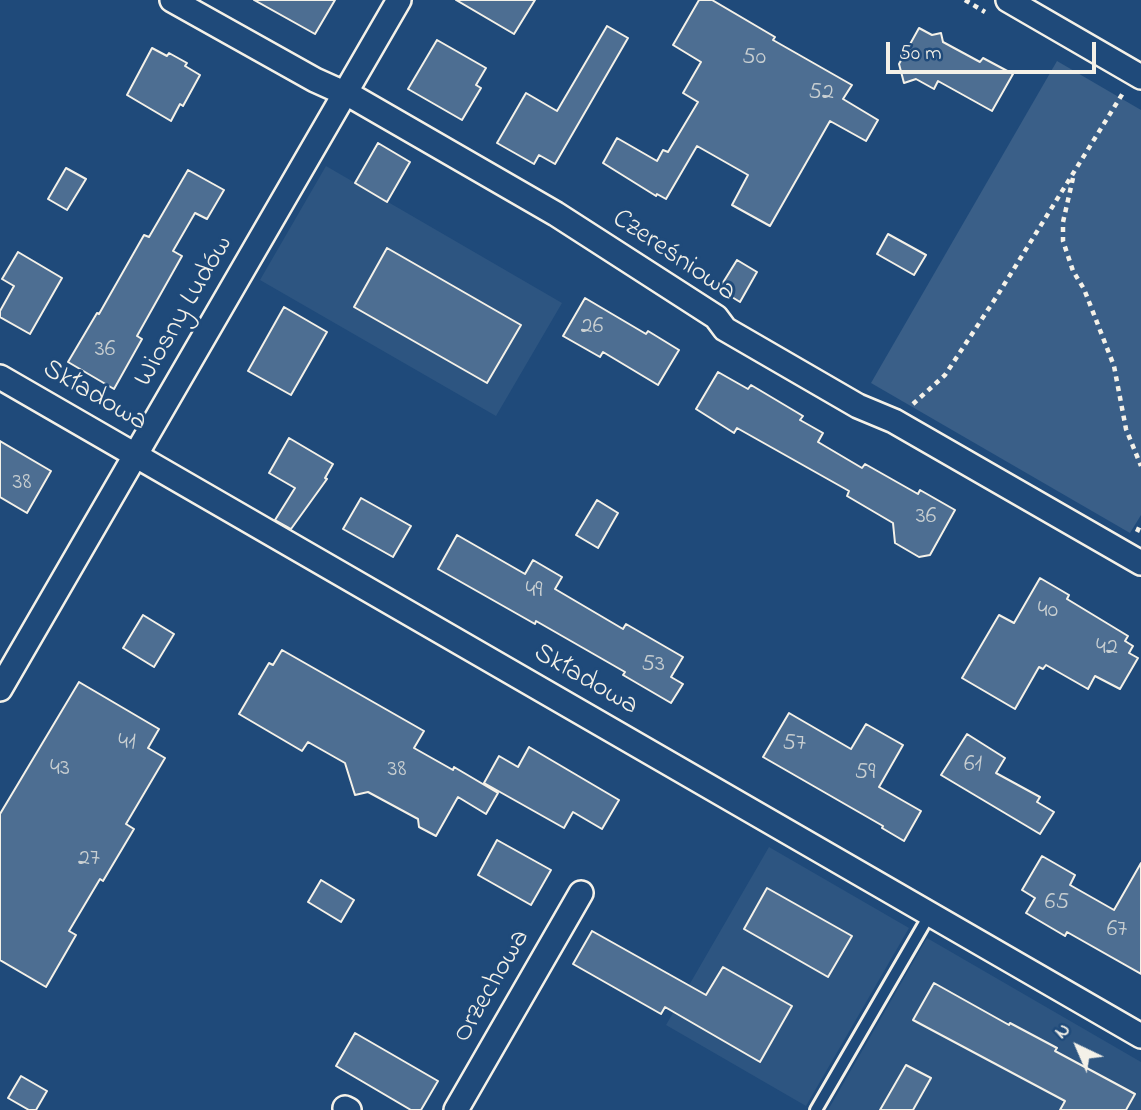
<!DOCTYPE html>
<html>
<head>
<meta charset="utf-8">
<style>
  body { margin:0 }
  #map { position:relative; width:1141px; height:1110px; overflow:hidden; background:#1f4a7a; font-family:"Indie Flower",sans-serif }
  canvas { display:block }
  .north { position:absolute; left:1043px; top:1012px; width:70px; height:70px; -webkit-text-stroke:5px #1f4a7a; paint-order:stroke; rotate:316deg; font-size:19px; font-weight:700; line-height:28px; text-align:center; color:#f4f1e8 }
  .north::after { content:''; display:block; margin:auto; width:24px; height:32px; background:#f4f1e8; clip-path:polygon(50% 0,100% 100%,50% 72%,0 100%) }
  .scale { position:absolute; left:886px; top:42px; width:210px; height:32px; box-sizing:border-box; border:4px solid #f4f1e8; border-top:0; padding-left:9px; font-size:21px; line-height:24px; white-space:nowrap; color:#f4f1e8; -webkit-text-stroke:5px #1f4a7a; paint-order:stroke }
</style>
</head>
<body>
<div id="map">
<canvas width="1141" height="1110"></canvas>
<div class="north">N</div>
<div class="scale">50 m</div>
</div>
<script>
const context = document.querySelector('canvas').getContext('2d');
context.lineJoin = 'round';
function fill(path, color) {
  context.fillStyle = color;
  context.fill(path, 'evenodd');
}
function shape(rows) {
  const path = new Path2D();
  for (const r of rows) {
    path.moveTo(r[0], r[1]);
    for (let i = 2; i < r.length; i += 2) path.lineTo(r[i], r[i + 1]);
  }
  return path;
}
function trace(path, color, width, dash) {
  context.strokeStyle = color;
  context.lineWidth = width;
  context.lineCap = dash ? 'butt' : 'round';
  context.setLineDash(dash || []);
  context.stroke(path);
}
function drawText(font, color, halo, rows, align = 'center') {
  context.font = font + ' "Indie Flower",sans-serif';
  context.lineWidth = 6;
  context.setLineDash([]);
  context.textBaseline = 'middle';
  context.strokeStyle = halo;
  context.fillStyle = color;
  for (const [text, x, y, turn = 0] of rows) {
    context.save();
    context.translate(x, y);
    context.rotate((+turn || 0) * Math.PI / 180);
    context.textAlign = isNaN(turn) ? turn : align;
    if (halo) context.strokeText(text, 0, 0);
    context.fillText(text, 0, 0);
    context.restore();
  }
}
fill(shape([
  [326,166,562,303,496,416,260,280],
  [769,847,909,928,806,1106,666,1025],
  [927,938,1141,1062,1141,1110,828,1110]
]), '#2d5581');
fill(shape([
  [1057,61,1141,110,1141,515,1130,533,871,383]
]), '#3a5f88');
const building = shape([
  [254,0,335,0,315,34,254,0],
  [456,0,535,0,514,34,456,0],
  [699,0,712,0,775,37,773,40,852,85,843,99,878,120,866,141,830,121,770,226,732,205,748,175,697,146,666,199,657,194,656,196,603,163,617,138,657,161,663,150,668,152,698,102,683,93,701,62,673,45,699,0],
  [607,26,628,38,555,164,539,155,534,164,497,143,526,93,557,111,607,26],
  [919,28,932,35,941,33,943,42,980,62,983,58,1013,74,992,111,938,81,934,89,916,79,904,83,899,64,919,28],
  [437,40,486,68,476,85,481,88,462,120,408,89,437,40],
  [152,48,167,56,169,53,187,63,185,66,200,75,183,106,180,104,171,121,127,95,152,48],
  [378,143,410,162,387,202,355,183,378,143],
  [66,168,86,179,67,210,48,199,66,168],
  [188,170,224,190,207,219,195,213,173,251,182,256,137,336,142,339,114,389,68,362,97,313,99,314,144,235,149,237,188,170],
  [888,234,926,255,914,275,877,254,888,234],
  [387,248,521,325,487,383,354,307,387,248],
  [18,252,62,278,30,334,0,317,0,311,14,286,2,279,18,252],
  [737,260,757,272,740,302,719,289,737,260],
  [585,298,646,334,648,331,679,350,658,385,603,352,600,357,563,336,585,298],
  [284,307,327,332,291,395,248,371,284,307],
  [718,372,748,389,751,385,803,416,800,420,823,433,818,442,862,468,865,464,918,494,920,490,955,510,930,555,919,557,895,543,893,523,847,496,849,491,737,428,734,433,696,409,718,372],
  [289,438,333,464,325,478,327,479,291,529,275,520,295,488,269,473,289,438],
  [0,441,51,471,27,513,0,497,0,441],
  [361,498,411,526,393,557,343,529,361,498],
  [597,500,618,513,598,548,576,535,597,500],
  [457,535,525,574,533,560,562,577,555,589,623,629,626,624,683,657,671,677,683,684,671,703,623,675,625,672,536,621,535,624,438,569,457,535],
  [1040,578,1069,595,1067,599,1128,636,1125,641,1133,646,1129,653,1138,658,1120,689,1095,676,1088,689,1046,665,1043,669,1039,667,1015,709,962,678,999,615,1014,623,1040,578],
  [143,615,174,634,154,667,123,648,143,615],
  [282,650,424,731,414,748,453,770,454,767,498,793,486,814,458,797,436,836,419,827,418,819,368,792,355,795,345,763,308,742,302,751,239,714,269,663,273,665,282,650],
  [79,682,159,729,148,748,165,758,126,824,134,829,103,881,100,879,69,931,76,935,46,987,0,960,0,814,79,682],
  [789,713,851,749,866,724,903,745,879,787,921,811,904,841,882,828,883,826,763,757,789,713],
  [967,734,1005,758,996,773,1040,797,1037,802,1054,812,1040,834,941,775,967,734],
  [529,747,619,800,602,829,573,812,564,828,484,783,499,756,518,767,529,747],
  [497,840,551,870,531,905,478,875,497,840],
  [1042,856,1075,875,1070,885,1114,910,1141,863,1141,974,1067,932,1065,936,1026,913,1035,898,1022,890,1042,856],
  [321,880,354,900,341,922,308,902,321,880],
  [767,888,852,936,828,977,744,929,767,888],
  [592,931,706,995,723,967,792,1006,760,1062,665,1007,661,1014,573,964,592,931],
  [934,983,1009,1025,1010,1023,1057,1048,1055,1051,1135,1094,1126,1110,1060,1110,1065,1101,913,1020,934,983],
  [355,1033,438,1081,421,1110,411,1110,336,1066,355,1033],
  [906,1065,931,1078,913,1110,880,1110,906,1065],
  [21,1076,47,1091,36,1110,29,1110,8,1098,21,1076]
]);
fill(building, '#4d6e92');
trace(building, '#f4f1e8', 2);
const service = shape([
  [816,1110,930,914]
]);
const minor = shape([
  [172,0,315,80,355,98,556,214,716,317,725,329,858,406,894,421,1141,563],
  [1008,0,1141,77],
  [0,377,1141,1036],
  [0,689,399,0],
  [345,1108,349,1110],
  [456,1110,581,893]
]);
trace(service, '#f4f1e8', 16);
trace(minor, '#f4f1e8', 28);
trace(shape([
  [965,0,985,12],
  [1073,178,1063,222,1063,241,1073,271,1084,289,1114,366,1126,429,1141,466],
  [913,404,945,375,997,296,1123,93],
  [1137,532,1141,523]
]), '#f4f1e8', 4.5, [5, 5]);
trace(service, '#1f4a7a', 10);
trace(minor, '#1f4a7a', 23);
drawText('24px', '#cad0d2', null, [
  ["50",754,59],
  ["52",821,94],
  ["26",592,328],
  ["36",105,351],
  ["38",22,484],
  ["36",926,518],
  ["49",534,592],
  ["40",1048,612],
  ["42",1107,649],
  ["53",653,666],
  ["41",127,744],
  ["57",794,745],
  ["61",973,766],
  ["43",60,770],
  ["38",397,771],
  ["59",865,774],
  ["27",89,860],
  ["65",1057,904],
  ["67",1117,931]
]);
drawText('28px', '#f4f1e8', '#1f4a7a', [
  ["Czereśniowa",673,257,34],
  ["Wiosny Ludów",185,312,-60],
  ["Składowa",94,397,30],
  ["Składowa",585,681,30],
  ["Orzechowa",493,987,-60]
]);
</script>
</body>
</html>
